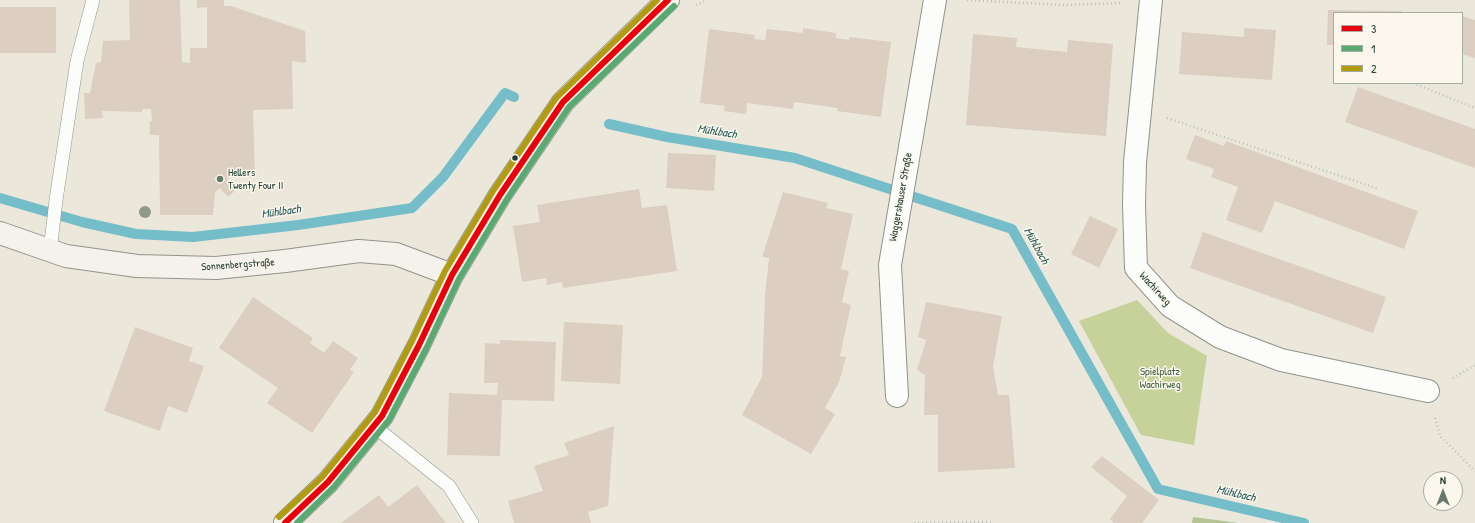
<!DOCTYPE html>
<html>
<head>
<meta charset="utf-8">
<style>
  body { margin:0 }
  #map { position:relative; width:1475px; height:523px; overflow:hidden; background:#ebe8db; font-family:"Patrick Hand",sans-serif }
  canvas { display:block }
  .legend { position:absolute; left:1333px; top:12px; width:130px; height:72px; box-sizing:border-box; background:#fbf7ec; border:1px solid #a3ada2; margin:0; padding:5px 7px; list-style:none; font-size:12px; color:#1f3d34 }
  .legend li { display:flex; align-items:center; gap:8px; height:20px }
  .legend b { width:20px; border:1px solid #a3ada2 }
  .north { position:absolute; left:1423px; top:471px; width:40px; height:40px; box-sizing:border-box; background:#fbf7ec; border:1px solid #a3ada2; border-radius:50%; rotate:0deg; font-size:11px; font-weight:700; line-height:16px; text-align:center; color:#1f3d34 }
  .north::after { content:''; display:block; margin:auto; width:14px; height:18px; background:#66796e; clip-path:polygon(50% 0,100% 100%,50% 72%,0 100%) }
</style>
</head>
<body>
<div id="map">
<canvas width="1475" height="523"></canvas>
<ul class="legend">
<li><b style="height:5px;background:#e9000a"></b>3</li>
<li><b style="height:5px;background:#59aa70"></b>1</li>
<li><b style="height:5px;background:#b19b12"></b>2</li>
</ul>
<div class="north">N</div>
</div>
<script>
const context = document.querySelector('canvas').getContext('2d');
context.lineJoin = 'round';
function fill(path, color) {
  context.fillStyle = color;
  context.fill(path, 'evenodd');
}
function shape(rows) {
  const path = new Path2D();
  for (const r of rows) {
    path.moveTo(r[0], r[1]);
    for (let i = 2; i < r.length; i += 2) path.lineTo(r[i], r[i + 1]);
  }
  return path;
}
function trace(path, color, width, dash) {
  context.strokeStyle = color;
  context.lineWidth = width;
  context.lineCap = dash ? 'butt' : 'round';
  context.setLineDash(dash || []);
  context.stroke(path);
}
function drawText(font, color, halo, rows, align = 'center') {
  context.font = font + ' "Patrick Hand",sans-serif';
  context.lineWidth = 3;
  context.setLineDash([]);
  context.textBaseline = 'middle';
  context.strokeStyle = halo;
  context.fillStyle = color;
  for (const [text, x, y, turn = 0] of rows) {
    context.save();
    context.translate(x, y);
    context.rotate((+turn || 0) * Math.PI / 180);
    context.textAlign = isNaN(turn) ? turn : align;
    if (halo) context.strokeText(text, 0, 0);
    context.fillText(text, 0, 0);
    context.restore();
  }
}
fill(shape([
  [1137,300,1168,333,1207,356,1194,445,1141,435,1079,321]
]), '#c7d19a');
fill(shape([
  [1193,517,1239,523,1192,523]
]), '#b4c494');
trace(shape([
  [609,124,667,137,795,158,1012,229,1158,489,1304,523],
  [0,198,82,222,136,234,193,237,298,225,412,208,443,177,505,93,514,97]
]), '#74bdc9', 10);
fill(shape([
  [129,0,180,0,182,62,190,63,190,48,207,48,207,7,197,8,197,0,224,0,224,6,231,6,305,31,306,63,292,61,293,109,253,110,255,177,230,177,227,179,237,189,228,197,220,188,215,192,213,215,160,215,159,135,150,135,150,121,152,121,151,109,143,109,142,112,102,111,103,118,85,119,84,93,90,93,96,63,101,62,103,41,130,40],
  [0,7,56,7,56,53,0,53],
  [1328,10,1402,11,1402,13,1334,13,1334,45,1327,45],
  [1462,16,1475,20,1475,58,1462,54],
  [803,28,836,33,836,38,843,39,849,40,849,37,891,42,881,117,837,111,838,108,794,102,793,109,747,103,746,114,724,111,725,106,700,103,709,29,755,35,754,39,765,40,767,29,803,33],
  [1244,28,1276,30,1272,80,1179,74,1182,32,1244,37],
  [973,34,1017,38,1016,47,1067,52,1068,40,1113,44,1106,136,966,125],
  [1358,87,1475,129,1475,168,1345,122],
  [1195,135,1224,146,1226,141,1418,211,1404,249,1275,201,1262,233,1226,220,1238,187,1211,177,1214,169,1186,159],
  [668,153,716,155,714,191,666,188],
  [639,189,642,208,667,205,677,271,563,288,562,282,547,285,546,278,522,282,513,226,540,222,537,205],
  [783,192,828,203,826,208,853,214,841,269,849,271,842,302,851,305,840,356,846,357,839,382,825,408,835,414,811,454,742,415,762,377,765,296,769,258,762,257],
  [1090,216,1118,229,1099,268,1071,254],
  [1203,232,1386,297,1373,333,1190,268],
  [253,297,313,338,310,343,324,353,333,341,358,358,350,370,354,372,312,433,267,403,278,388,219,348],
  [926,302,1002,316,993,367,998,395,1009,395,1015,468,938,472,938,415,924,415,925,375,917,370,926,340,918,337],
  [564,322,623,325,620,384,561,381],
  [135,327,193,348,189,361,204,366,187,413,168,406,160,431,104,411],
  [500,340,556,342,554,401,502,400,500,456,447,455,449,393,497,395,498,383,484,383,485,343,500,344],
  [614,426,608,506,588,512,591,523,514,523,508,501,543,491,534,466,569,455,564,443],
  [1102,456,1159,500,1142,523,1114,523,1110,519,1127,496,1091,467],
  [417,485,446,523,341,523,379,495,388,507]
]), '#dccec0');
const lane = shape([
  [50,251,56,200,77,61,93,0],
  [374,426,449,486,472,523]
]);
const street = shape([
  [1151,0,1135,162,1134,205,1136,268,1170,306,1220,337,1281,360,1428,391],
  [897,396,890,265,935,0]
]);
const secondary = shape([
  [0,233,66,256,137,266,216,268,285,261,359,251,396,254,452,275],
  [285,523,328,482,382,416,419,345,452,275,500,195,563,102,668,0]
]);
trace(lane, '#90948c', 14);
trace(street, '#90948c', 24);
trace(secondary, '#90948c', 24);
trace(shape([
  [967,0,1063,5,1123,3],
  [696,5,707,0],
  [1413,83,1475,108],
  [1167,118,1379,189],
  [1453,378,1475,365],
  [1435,418,1440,436,1475,471],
  [914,523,986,522,992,523]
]), '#bdc0bc', 2.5, [1, 3]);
trace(lane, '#fcfcfa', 13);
trace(street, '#fcfcfa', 22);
trace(secondary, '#f5f1eb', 22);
trace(shape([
  [285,523,328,482,382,416,419,345,452,275,500,195,563,102,668,0]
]), '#e9000a', 6);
trace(shape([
  [297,523,334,487,389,420,426,349,459,279,507,199,569,107,674,6]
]), '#59aa70', 6);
trace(shape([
  [279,517,322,477,375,412,412,341,445,271,493,191,556,98,657,0]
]), '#b19b12', 6);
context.fillStyle = '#8e9c86';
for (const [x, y] of [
  [145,212]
]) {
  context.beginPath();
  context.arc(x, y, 6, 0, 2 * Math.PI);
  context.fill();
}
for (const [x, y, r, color] of [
  [515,158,3.5,"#1f3d34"],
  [220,179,4,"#66796e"]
]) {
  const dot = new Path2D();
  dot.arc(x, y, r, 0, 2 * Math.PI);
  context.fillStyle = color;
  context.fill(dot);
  trace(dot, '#fbf7ec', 1.5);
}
drawText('11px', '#1f3d34', '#fbf7ec', [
  ["Hellers",228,173],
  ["Twenty Four II",228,186]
], 'left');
drawText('11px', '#1f3d34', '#fbf7ec', [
  ["Waggershauser Straße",901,197,-80],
  ["Sonnenbergstraße",238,265,-4],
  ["Wachirweg",1155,289,47]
]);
drawText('11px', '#425e40', '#fbf7ec', [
  ["Spielplatz",1160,372],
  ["Wachirweg",1160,385]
]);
drawText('italic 12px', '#295e5e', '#fbf7ec', [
  ["Mühlbach",717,132,9],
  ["Mühlbach",281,212,-8],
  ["Mühlbach",1036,246,61],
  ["Mühlbach",1236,494,13]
]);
</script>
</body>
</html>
